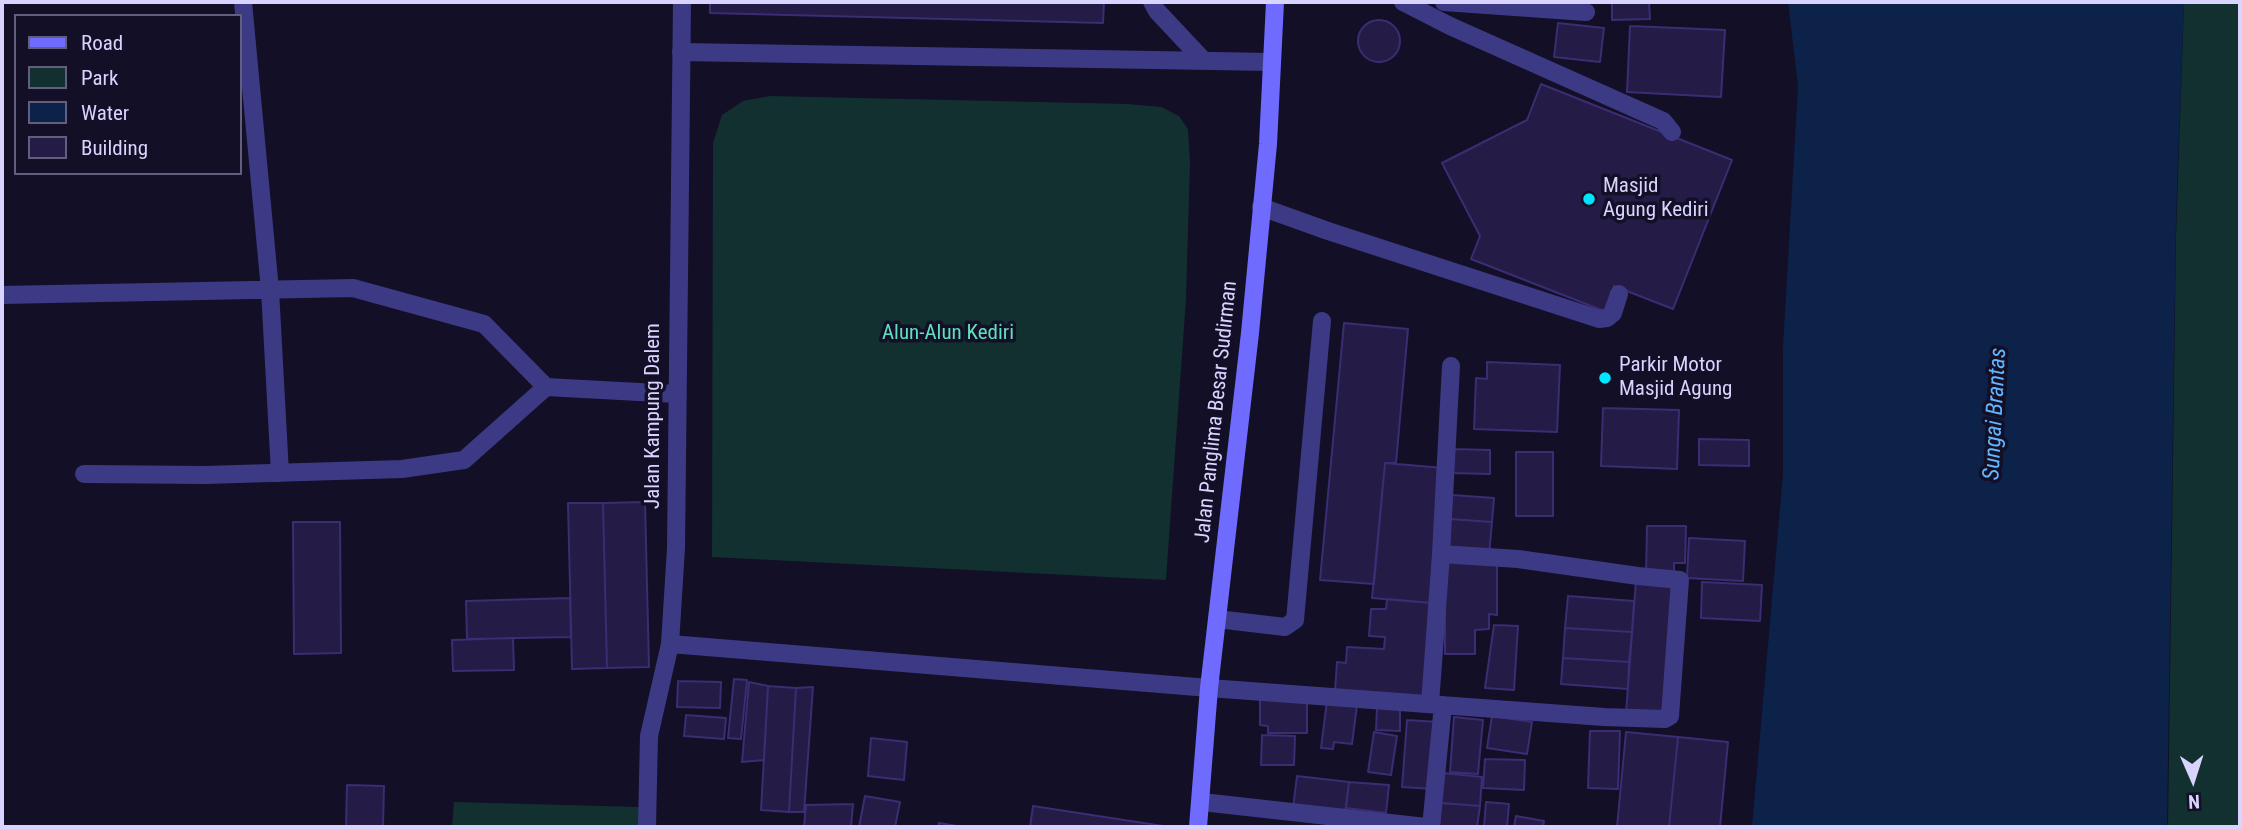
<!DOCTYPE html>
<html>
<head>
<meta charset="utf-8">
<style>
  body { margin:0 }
  #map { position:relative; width:2242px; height:829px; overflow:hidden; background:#130f26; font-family:"Roboto Condensed",sans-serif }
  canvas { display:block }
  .frame { position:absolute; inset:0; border:4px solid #d9d4ff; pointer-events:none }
  .legend { position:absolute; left:14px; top:14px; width:228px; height:161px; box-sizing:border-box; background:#130f26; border:2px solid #625e7d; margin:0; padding:9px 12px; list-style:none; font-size:21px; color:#d9d4ff }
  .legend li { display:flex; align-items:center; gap:14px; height:35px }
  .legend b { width:35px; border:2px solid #625e7d }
  .north { position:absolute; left:2158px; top:745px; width:70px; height:70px; -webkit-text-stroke:5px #130f26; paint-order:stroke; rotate:177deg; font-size:19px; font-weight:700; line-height:28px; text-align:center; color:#d9d4ff }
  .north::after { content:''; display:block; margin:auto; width:24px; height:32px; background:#d9d4ff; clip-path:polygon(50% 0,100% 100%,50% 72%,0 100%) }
</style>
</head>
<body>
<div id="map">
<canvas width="2242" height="829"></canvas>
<div class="frame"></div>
<ul class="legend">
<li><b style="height:9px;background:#6f6bff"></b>Road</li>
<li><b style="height:19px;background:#12302f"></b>Park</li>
<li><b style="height:19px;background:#0c2248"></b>Water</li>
<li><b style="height:19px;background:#241b47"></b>Building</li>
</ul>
<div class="north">N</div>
</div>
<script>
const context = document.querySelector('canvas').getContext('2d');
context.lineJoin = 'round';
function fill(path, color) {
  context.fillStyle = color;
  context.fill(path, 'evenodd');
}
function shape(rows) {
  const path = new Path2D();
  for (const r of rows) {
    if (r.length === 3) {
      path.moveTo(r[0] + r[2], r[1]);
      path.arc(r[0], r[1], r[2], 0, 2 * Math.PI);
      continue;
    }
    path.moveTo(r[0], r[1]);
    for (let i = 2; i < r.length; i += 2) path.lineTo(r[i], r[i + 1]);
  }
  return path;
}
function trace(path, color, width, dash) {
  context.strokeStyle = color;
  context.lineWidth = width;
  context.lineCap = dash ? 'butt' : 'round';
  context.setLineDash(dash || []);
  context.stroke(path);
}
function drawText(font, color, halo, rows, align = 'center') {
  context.font = font + ' "Roboto Condensed",sans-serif';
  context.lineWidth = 7;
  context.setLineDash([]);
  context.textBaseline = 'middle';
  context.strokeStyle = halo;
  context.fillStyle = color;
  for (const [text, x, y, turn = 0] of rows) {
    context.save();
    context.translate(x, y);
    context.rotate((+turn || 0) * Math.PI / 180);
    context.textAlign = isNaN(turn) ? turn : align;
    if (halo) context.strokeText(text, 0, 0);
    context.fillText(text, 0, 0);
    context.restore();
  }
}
fill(shape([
  [2184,2,2240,2,2240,827,2168,827,2176,236],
  [770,96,1128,104,1161,107,1179,116,1188,129,1190,162,1186,299,1166,580,712,557,713,143,722,115,743,101],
  [454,802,640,807,640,827,452,827]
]), '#12302f');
fill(shape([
  [1788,2,2184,2,2176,217,2167,827,1752,827,1783,474,1783,347,1798,86]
]), '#0c2248');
const building = shape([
  [710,2,1104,2,1103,23,710,13,710,2],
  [1612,2,1649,2,1650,19,1612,20,1612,2],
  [1379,41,21],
  [1558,23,1604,28,1600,62,1554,57,1558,23],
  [1630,26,1725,30,1721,97,1627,92,1630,26],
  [1541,84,1732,160,1673,309,1614,286,1604,311,1471,259,1480,236,1442,163,1527,120,1541,84],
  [1344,323,1408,329,1396,463,1385,463,1374,584,1320,580,1344,323],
  [1487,362,1560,365,1557,432,1474,429,1476,378,1487,379,1487,362],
  [1603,408,1679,410,1677,469,1601,466,1603,408],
  [1699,439,1749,440,1749,466,1699,465,1699,439],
  [1453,449,1490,450,1490,474,1452,473,1453,449],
  [1516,452,1553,452,1553,516,1516,516,1516,452],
  [1385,463,1444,468,1431,603,1372,598,1385,463],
  [1452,495,1494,498,1492,522,1450,519,1452,495],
  [645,502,649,667,607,668,603,503,645,502],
  [568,503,603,503,607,668,572,669,568,503],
  [1450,519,1492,522,1489,555,1447,552,1450,519],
  [293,522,340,522,341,653,294,654,293,522],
  [1647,526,1686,526,1685,563,1674,563,1674,576,1646,575,1647,526],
  [1689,538,1745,541,1743,581,1687,578,1689,538],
  [1445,559,1497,559,1497,615,1489,614,1489,629,1475,630,1475,654,1445,654,1445,559],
  [1636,581,1675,583,1664,716,1626,713,1636,581],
  [1702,582,1762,585,1760,621,1701,618,1702,582],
  [1568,596,1634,601,1632,632,1565,628,1568,596],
  [570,598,571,637,467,639,466,601,570,598],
  [1387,599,1431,603,1426,697,1335,691,1337,662,1346,663,1347,647,1384,649,1385,637,1369,636,1371,609,1386,609,1387,599],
  [1494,625,1518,626,1514,690,1485,688,1494,625],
  [1565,628,1632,632,1629,662,1563,658,1565,628],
  [513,638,514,670,453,671,452,640,513,638],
  [1563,658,1629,662,1628,689,1561,684,1563,658],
  [734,679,747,680,741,739,728,738,734,679],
  [678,681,721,682,720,708,677,707,678,681],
  [749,682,768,686,764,760,742,762,749,682],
  [768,686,796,688,789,812,761,810,768,686],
  [813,687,804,812,789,812,796,688,813,687],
  [1260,696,1307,696,1307,733,1268,733,1268,726,1260,725,1260,696],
  [1327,701,1357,705,1352,744,1334,742,1333,749,1321,748,1327,701],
  [1377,707,1400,708,1400,731,1376,730,1377,707],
  [686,715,726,718,724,739,684,736,686,715],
  [1492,716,1532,722,1527,754,1487,748,1492,716],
  [1454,717,1483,720,1478,774,1450,772,1454,717],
  [1407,720,1438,722,1433,789,1402,787,1407,720],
  [1590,731,1620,731,1618,789,1588,788,1590,731],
  [1374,732,1397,736,1391,775,1368,772,1374,732],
  [1626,732,1678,737,1669,827,1617,827,1626,732],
  [1262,735,1295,736,1294,765,1261,765,1262,735],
  [1678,737,1728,742,1720,827,1669,827,1678,737],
  [871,738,907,742,904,780,868,776,871,738],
  [1485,759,1525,760,1524,790,1483,788,1485,759],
  [1443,773,1482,777,1480,806,1441,803,1443,773],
  [1297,776,1349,782,1345,814,1293,808,1297,776],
  [1349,782,1389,785,1386,813,1346,808,1349,782],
  [347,785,384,786,383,827,346,827,347,785],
  [865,796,900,802,895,827,859,827,865,796],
  [1486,802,1509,804,1507,827,1484,827,1486,802],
  [1441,803,1480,806,1477,827,1439,827,1441,803],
  [853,804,851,827,804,827,806,805,853,804],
  [1033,806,1163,826,1162,827,1030,827,1033,806],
  [1516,816,1544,821,1543,827,1514,827,1516,816],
  [939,823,963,827,938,827,939,823]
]);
fill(building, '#241b47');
trace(building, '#3b2d73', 2);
trace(shape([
  [1152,2,1157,11,1203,60],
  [1403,2,1450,26,1663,121,1672,132],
  [681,52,1271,62],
  [1261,207,1328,231,1599,319,1607,318,1613,313,1619,294],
  [1441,554,1451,366],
  [1217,619,1285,627,1295,620,1322,321],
  [1209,688,1604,717,1665,719,1670,716,1680,580,1638,576,1518,559,1441,554,1430,704],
  [1202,802,1426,827],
  [1431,827,1443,705]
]), '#3d3a85', 18);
trace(shape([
  [243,2,270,290,280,473],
  [1444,2,1586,12],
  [2,295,353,288,484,324,546,387],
  [84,474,205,475,402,469,464,460,546,387,676,394],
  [670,644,1209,688],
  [647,827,649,736,670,644,676,548,682,2]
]), '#3d3a85', 18);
trace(shape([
  [1198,827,1209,688,1250,333,1268,144,1275,2]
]), '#6f6bff', 18);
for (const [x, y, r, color] of [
  [1589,199,7,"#00e5ff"],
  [1605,378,7,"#00e5ff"]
]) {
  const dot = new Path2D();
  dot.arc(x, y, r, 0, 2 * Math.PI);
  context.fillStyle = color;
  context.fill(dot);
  trace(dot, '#130f26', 2.5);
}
drawText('21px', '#d9d4ff', '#130f26', [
  ["Masjid",1603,187],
  ["Agung Kediri",1603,211],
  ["Parkir Motor",1619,366],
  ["Masjid Agung",1619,390]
], 'left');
drawText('21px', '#5fe0c0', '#130f26', [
  ["Alun-Alun Kediri",948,334]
]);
drawText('21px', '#d9d4ff', '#130f26', [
  ["Jalan Panglima Besar Sudirman",1217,412,-84],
  ["Jalan Kampung Dalem",654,416,-90]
]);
drawText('italic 23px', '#62b6ff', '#130f26', [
  ["Sungai Brantas",1996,414,-87]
]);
</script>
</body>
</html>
